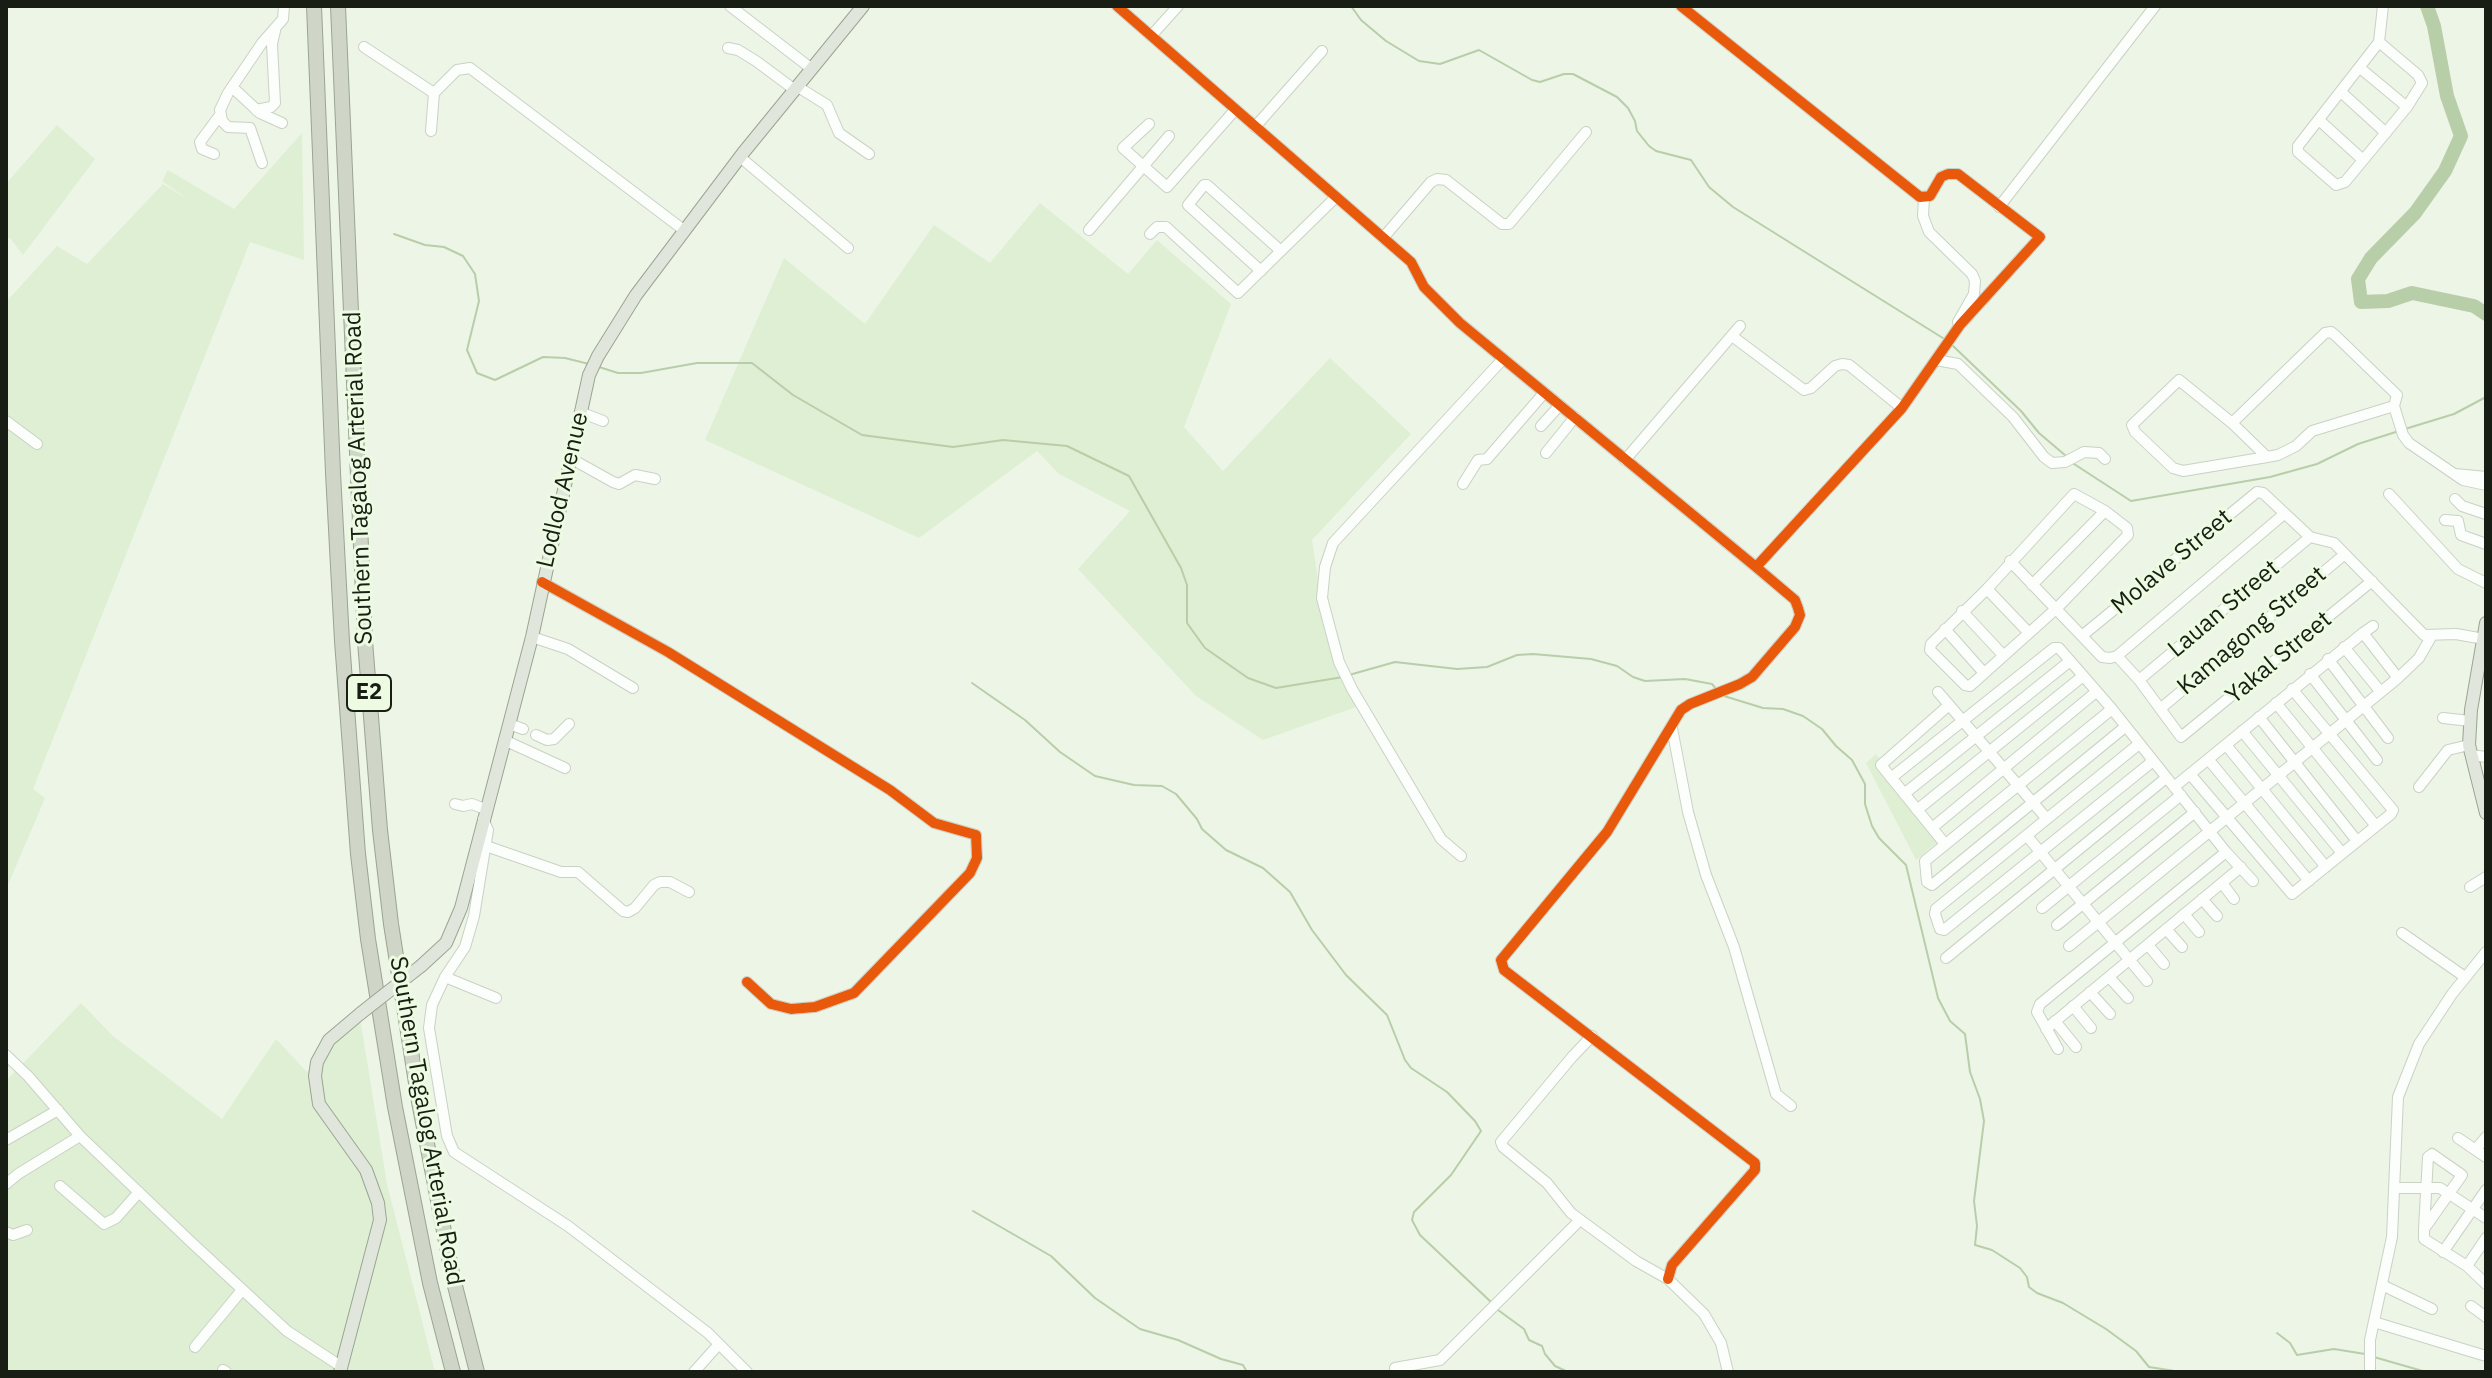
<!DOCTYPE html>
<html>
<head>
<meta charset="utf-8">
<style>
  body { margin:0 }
  #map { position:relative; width:2492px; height:1378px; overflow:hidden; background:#edf5e7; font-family:"IBM Plex Sans",sans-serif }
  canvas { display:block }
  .frame { position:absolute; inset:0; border:8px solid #181e14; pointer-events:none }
</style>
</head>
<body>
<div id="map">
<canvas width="2492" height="1378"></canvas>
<div class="frame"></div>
</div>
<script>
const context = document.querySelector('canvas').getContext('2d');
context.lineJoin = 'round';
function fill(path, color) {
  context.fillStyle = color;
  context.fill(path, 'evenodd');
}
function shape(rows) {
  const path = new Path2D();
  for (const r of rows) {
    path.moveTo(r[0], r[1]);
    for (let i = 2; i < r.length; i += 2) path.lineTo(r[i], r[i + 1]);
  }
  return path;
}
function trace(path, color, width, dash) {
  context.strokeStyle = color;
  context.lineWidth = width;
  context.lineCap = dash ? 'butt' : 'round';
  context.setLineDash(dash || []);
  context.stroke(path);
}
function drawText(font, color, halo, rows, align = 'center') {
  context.font = font + ' "IBM Plex Sans",sans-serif';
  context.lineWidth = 6;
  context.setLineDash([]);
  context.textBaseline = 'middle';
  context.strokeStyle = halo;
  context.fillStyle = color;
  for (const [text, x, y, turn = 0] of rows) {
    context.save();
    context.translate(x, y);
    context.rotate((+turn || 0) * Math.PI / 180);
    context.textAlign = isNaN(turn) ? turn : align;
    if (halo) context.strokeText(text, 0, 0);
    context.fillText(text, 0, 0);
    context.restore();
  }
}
fill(shape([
  [57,125,95,159,23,255,10,238,6,240,6,184],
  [302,133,304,260,250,242,33,789,45,798,8,885,6,881,6,302,57,246,87,264,163,184,189,200,162,181,168,170,234,209],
  [1040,203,1128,274,1157,240,1231,304,1184,427,1223,471,1330,358,1411,434,1312,540,1325,625,1356,707,1263,740,1196,696,1078,569,1130,511,1059,474,1037,451,919,538,705,440,784,258,865,324,934,225,990,263],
  [1876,754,1943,837,1916,860,1866,763],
  [81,1003,113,1036,222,1119,276,1039,307,1072,360,1018,387,1184,435,1372,6,1372,6,1081]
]), '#dfefd3');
trace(shape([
  [1351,6,1361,20,1386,41,1419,61,1440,64,1479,50,1532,80,1540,82,1564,74,1573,74,1617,97,1628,108,1635,121,1637,131,1649,146,1656,151,1691,160,1709,187,1733,207,1946,340],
  [394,234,425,245,444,247,463,256,475,274,479,301,467,350,477,373,495,380,543,357,565,358,589,364],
  [1951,344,2021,411,2039,433,2066,456],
  [599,367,618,373,641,373,697,363,752,363,793,395,862,435,953,447,1003,440,1067,446,1129,476,1181,568,1187,585,1187,623,1205,648,1248,678,1276,688,1343,677],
  [2405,429,2454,414,2486,397],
  [2071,462,2131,501,2270,477,2317,464,2358,444,2399,431],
  [1349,675,1395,662,1457,669,1487,667,1517,655,1533,654,1591,659,1617,666,1633,677,1645,681,1685,679,1712,684,1717,690],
  [972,683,1025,720,1060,752,1095,776,1134,785,1162,786,1176,794,1197,819,1202,829,1226,850,1263,868,1290,892,1312,930,1346,975,1387,1015,1405,1060,1411,1068,1447,1092,1475,1121,1481,1131,1451,1175,1414,1212,1412,1220,1420,1235,1491,1302],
  [1724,696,1763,708,1783,709,1803,716,1822,729,1836,746,1852,760,1865,784,1865,804,1872,826,1879,838,1906,865,1938,998,1950,1021,1965,1034,1970,1072,1980,1099,1984,1121,1974,1201,1977,1226,1975,1245,1992,1250,2020,1268,2027,1277,2029,1287,2037,1293,2063,1303,2106,1329,2136,1351,2149,1367,2181,1372],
  [973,1211,1051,1256,1095,1298,1140,1329,1178,1340,1221,1359,1243,1365,1247,1372],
  [1498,1310,1524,1329,1529,1340,1542,1346,1545,1354,1555,1366,1568,1372],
  [2277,1333,2290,1343,2297,1355,2334,1349,2365,1354],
  [2374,1357,2426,1372]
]), '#b8cea8', 2);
trace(shape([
  [2427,6,2434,26,2447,96,2461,136,2445,171,2415,213,2371,258,2358,279,2361,302,2388,301,2412,293,2474,306,2486,314]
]), '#b8cea8', 14);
const minor = shape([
  [730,6,812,69],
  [1117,6,1411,262,1424,287,1460,323,1756,567,1795,600,1798,608,1800,615,1795,627,1752,677,1740,684,1690,704,1681,710,1607,832,1501,960,1504,970,1755,1163,1755,1170,1672,1265,1668,1279],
  [1681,6,1920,197,1930,196,1941,177,1948,174,1958,174,2040,237,1960,325,1902,408,1756,567],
  [1151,36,1178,6],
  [2379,42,2418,75,2422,83,2407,107,2345,182,2336,185,2298,152,2298,146,2379,42,2383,6],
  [364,47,434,93,457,70,470,68,685,231],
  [728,48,738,50,756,61,795,90],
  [2360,68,2407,107],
  [232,87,260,113,282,123],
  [798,87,827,105,839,133,869,154],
  [2341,92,2386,133],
  [256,110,271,107,275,103,272,44,275,31],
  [2319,120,2363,160],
  [1149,124,1123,148,1167,187,1235,110],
  [1255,127,1322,51],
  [431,131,434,93],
  [214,154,202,149,200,142,220,115],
  [740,157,848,248],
  [262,163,250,128,228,127,222,121,220,110,228,93,262,43,283,19,284,6],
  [1924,198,1923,216,1929,232,1972,274,1975,281,1974,294,1958,322],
  [1999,207,2155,6],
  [1089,230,1169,136],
  [1150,234,1157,227,1166,227,1238,293,1336,197],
  [1383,238,1431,182,1437,179,1446,180,1502,224,1509,224,1586,132],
  [1261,271,1188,205,1204,185,1207,185,1281,251],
  [1732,336,1804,390,1811,388,1835,366,1842,364,1849,365,1902,408],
  [1936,360,1958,364,2013,417,2044,457,2052,463,2065,462,2084,452,2099,453,2105,459],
  [2394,406,2403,435,2409,443,2463,480,2486,485],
  [580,412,603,421],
  [6,421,37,444],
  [2232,423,2325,333,2331,332,2336,336,2397,395,2394,406,2312,431,2296,446,2278,455,2267,457,2183,471,2173,468,2135,432,2132,425,2179,380,2232,423,2267,457],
  [1541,426,1560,405],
  [1546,453,1575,417],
  [570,458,613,482,619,484,635,475,655,479],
  [1625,460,1740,326],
  [2455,474,2486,477],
  [1463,484,1478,460,1487,459,1544,393],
  [2074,494,2105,511,2127,528,2128,535,2057,608,1970,686,1965,685,1930,650,1931,644,1987,589,2074,494],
  [2389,494,2458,569,2486,583],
  [2455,499,2462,506,2486,514],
  [2445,520,2458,521,2461,535,2486,544],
  [2010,561,2102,657,2110,658,2117,656,2284,514],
  [542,582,668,652,890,790,934,823,976,835,977,858,970,873,854,993,815,1007,791,1009,771,1004,747,982],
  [2032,585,2105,511],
  [1987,589,2028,632],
  [1962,611,2003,655],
  [1945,629,1984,673],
  [2363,633,2373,626],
  [2083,635,2257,492,2263,493,2310,537,2334,543,2424,635,2456,634,2484,639],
  [532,637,568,649,633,688],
  [2344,647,2380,691],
  [2117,656,2139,680,2181,737,2372,581],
  [2328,659,2388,738],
  [2310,674,2377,760],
  [2139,680,2310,537],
  [1938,692,2047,819],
  [2276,703,2376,826],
  [2112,709,1925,861,1927,882,1932,885,2125,727],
  [2160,709,2345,554],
  [2259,717,2357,841],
  [2443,718,2470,721],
  [509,724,523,729],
  [1672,728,1688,812,1706,875,1734,947,1776,1094,1791,1106],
  [2242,731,2342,853],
  [536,735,547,740,554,739,569,724],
  [504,740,565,768],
  [2139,744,1936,909,1935,914,1940,929,1944,930,2153,761],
  [2226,745,2326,867],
  [2471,755,2486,757],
  [2208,759,2309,881],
  [2190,774,2292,894,2391,814,2393,810,2292,689],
  [1891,778,2054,648,2059,648,2112,709,2226,852,2253,881],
  [2174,787,2363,633,2398,678],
  [2419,787,2448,750,2469,745],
  [1904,794,2070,661],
  [455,804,463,806,472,804,485,809],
  [1917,810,2083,676],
  [483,819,488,830,474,916,465,947,445,977,432,1005,429,1028,447,1136,454,1152,568,1226,708,1333,747,1372],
  [1932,828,2096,692],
  [2027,836,2147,981],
  [1945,844,1881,765,1949,705],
  [486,846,561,872,578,872,623,911,628,912,635,908,654,885,660,882,670,882,689,892],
  [1461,856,1441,839,1352,689,1339,662,1322,598,1325,567,1333,543,1503,359],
  [2222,883,2234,899],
  [2470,887,2486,877],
  [2202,899,2217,916],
  [2042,908,2181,795],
  [2184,914,2199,932],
  [2057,925,2195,812],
  [2166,929,2182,947],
  [2402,933,2465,977],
  [2148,945,2164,964],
  [2069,946,2398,678,2419,658,2431,637],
  [1946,958,2166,778],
  [445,977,496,998],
  [2109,977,2128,998],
  [2090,992,2110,1014],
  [2073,1006,2091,1028],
  [2055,1021,2076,1047],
  [2046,1029,2241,867],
  [1592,1036,1572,1057,1501,1142,1503,1147,1547,1183,1571,1213,1636,1261,1668,1279,1704,1314,1721,1343,1728,1372],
  [2058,1049,2037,1012,2040,1004,2226,852],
  [6,1055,28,1076,80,1136,190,1241,287,1331,342,1367],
  [2458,1138,2486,1157],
  [6,1140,58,1110],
  [2476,1149,2486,1137],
  [6,1184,18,1174,80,1136],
  [60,1186,104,1224,116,1218,139,1192],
  [2395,1188,2440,1188,2486,1218],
  [2424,1229,2462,1175,2432,1154,2428,1157,2424,1229,2424,1239,2467,1266],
  [6,1232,13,1235,27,1230],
  [2486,1238,2467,1266,2486,1284],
  [2443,1252,2486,1190],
  [2382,1285,2432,1309],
  [2471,1306,2486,1317],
  [2374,1322,2486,1356],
  [195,1347,242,1290],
  [1395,1368,1440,1360,1580,1220],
  [223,1370,226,1372],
  [694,1372,719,1344],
  [2370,1372,2370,1340,2392,1237,2398,1097,2419,1044,2452,994,2486,952]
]);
const major = shape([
  [2486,623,2471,710,2469,745,2486,813],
  [421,966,446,943,461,908,532,637,589,375,598,356,636,295,743,153,863,6],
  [340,1372,380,1220,378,1203,366,1170,319,1104,315,1076,317,1062,329,1040,361,1013]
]);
const highway = shape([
  [314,6,333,473,342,641,358,854,368,939,395,1107,430,1283,453,1372],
  [338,6,365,641,380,830,391,924,419,1102,453,1278,477,1372]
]);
trace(minor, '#cad1c5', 12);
trace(major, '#9aa592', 14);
trace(highway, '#9aa592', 16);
trace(minor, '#fcfefb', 10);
trace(major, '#e1e6dd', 12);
trace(highway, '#cfd6c8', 14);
const majorBridge = shape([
  [361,1013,421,966]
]);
trace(majorBridge, '#9aa592', 14, []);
trace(majorBridge, '#e1e6dd', 12);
trace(shape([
  [1117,6,1411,262,1424,287,1460,323,1756,567,1795,600,1798,608,1800,615,1795,627,1752,677,1740,684,1690,704,1681,710,1607,832,1501,960,1504,970,1755,1163,1755,1170,1672,1265,1668,1279],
  [1681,6,1920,197,1930,196,1941,177,1948,174,1958,174,2040,237,1960,325,1902,408,1756,567],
  [542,582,668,652,890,790,934,823,976,835,977,858,970,873,854,993,815,1007,791,1009,771,1004,747,982]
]), '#e8590c', 10);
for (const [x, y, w] of [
  [369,693,44]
]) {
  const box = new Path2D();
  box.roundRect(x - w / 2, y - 18, w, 36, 6);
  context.fillStyle = '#ecfbe1';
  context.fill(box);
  trace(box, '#181e14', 2);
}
drawText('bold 22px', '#181e14', null, [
  ["E2",369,693]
]);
drawText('24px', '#181e14', '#ecfbe1', [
  ["Southern Tagalog Arterial Road",359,478,-92],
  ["Lodlod Avenue",563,490,-77],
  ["Molave Street",2172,562,-40],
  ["Lauan Street",2224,609,-40],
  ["Kamagong Street",2252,631,-40],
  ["Yakal Street",2279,658,-40],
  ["Southern Tagalog Arterial Road",426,1121,80]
]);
</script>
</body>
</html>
